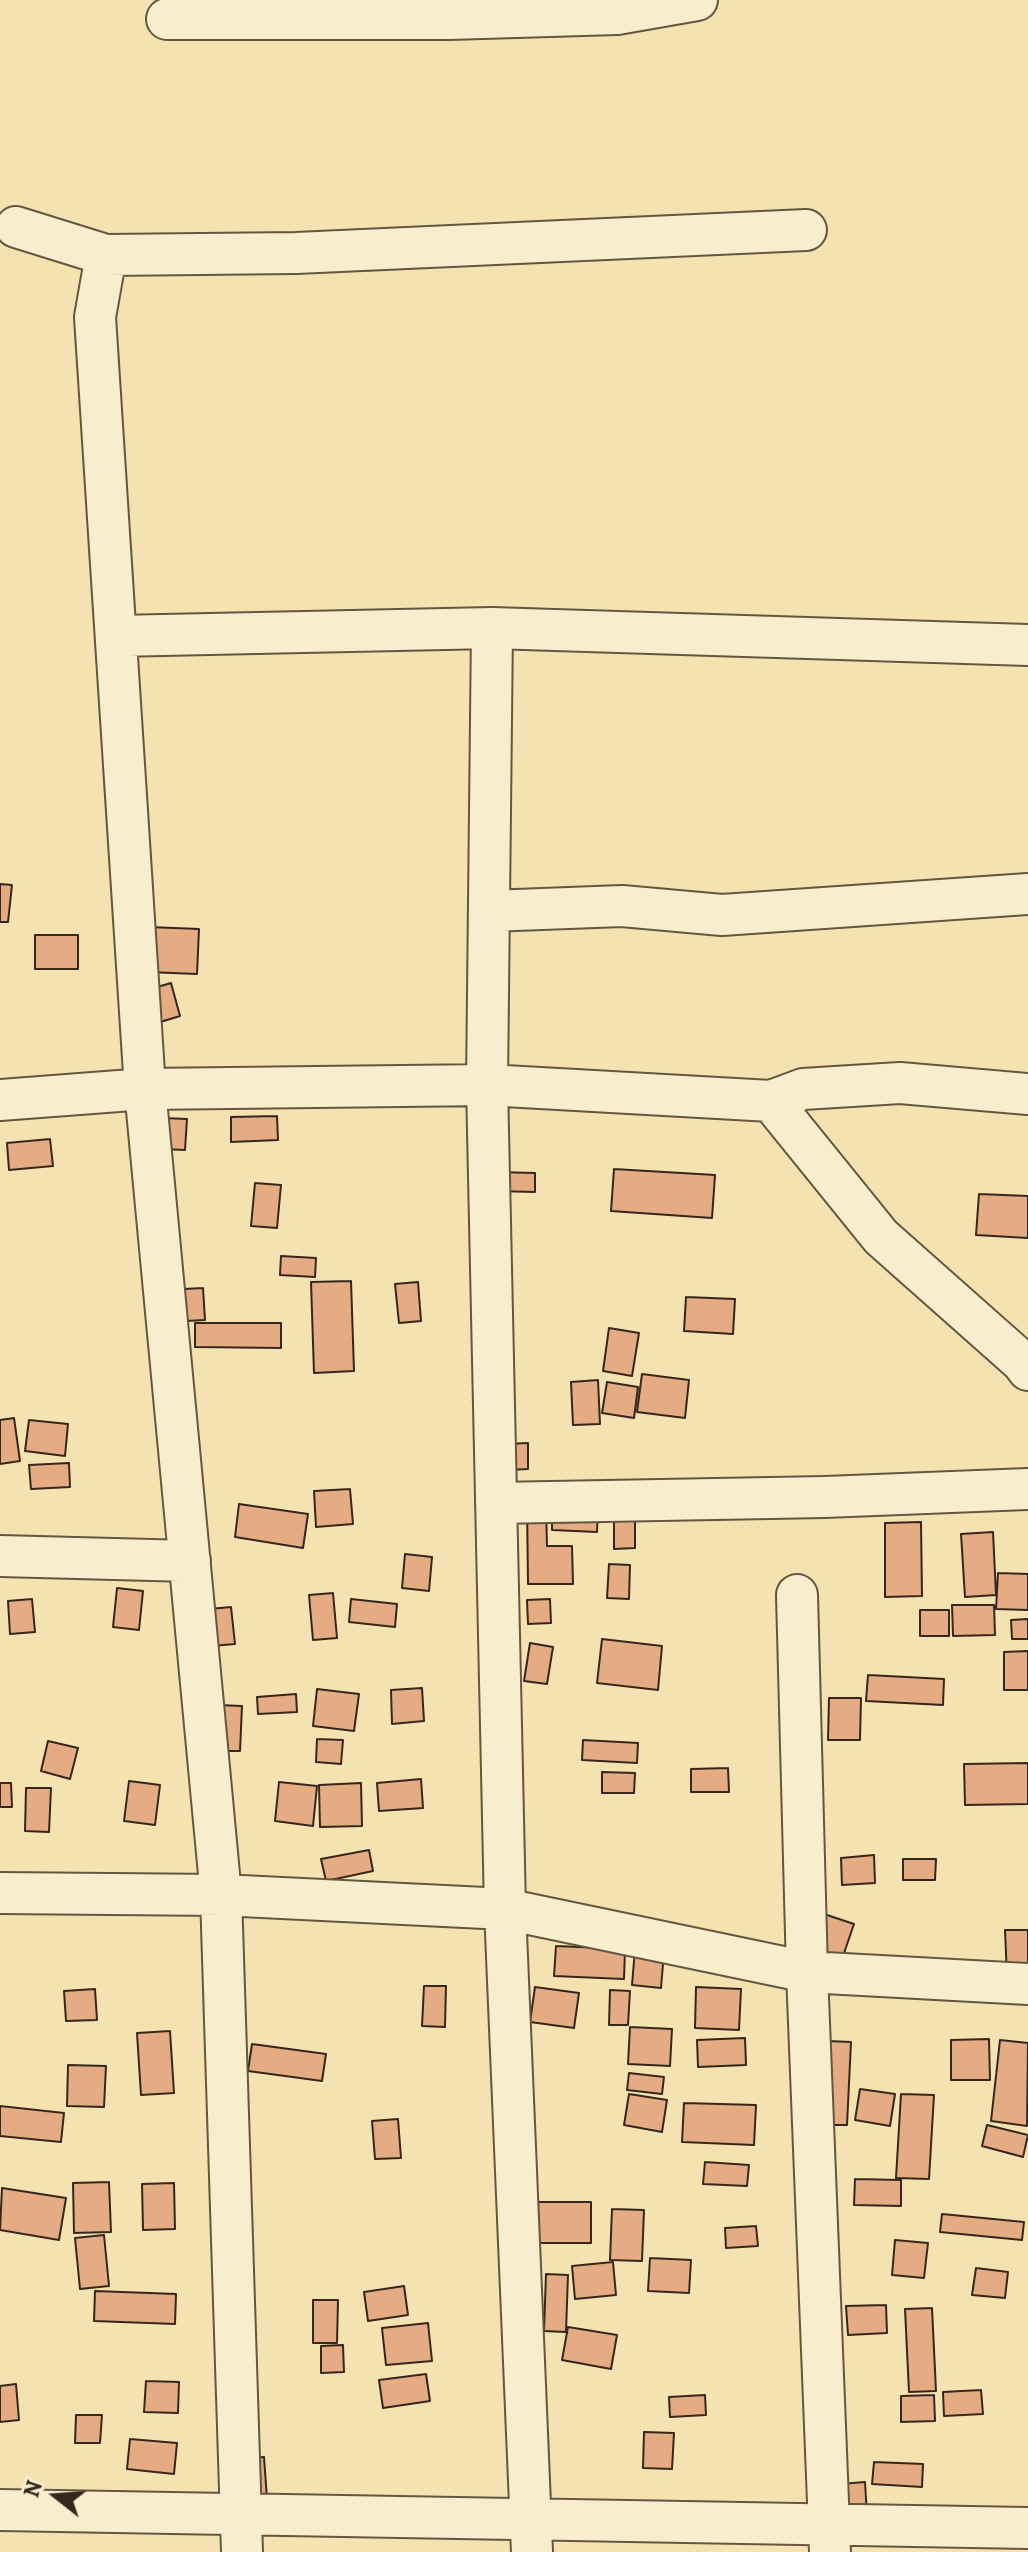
<!DOCTYPE html>
<html>
<head>
<meta charset="utf-8">
<style>
  body { margin:0 }
  #map { position:relative; width:1028px; height:2552px; overflow:hidden; background:#f4e3b0; font-family:Alegreya,serif }
  canvas { display:block }
  .north { position:absolute; left:16px; top:2456px; width:80px; height:80px; -webkit-text-stroke:6px #f8edcc; paint-order:stroke; rotate:287deg; font-size:22px; font-weight:700; line-height:32px; text-align:center; color:#35271d }
  .north::after { content:''; display:block; margin:auto; width:28px; height:36px; background:#35271d; clip-path:polygon(50% 0,100% 100%,50% 72%,0 100%) }
</style>
</head>
<body>
<div id="map">
<canvas width="1028" height="2552"></canvas>
<div class="north">N</div>
</div>
<script>
const context = document.querySelector('canvas').getContext('2d');
context.lineJoin = 'round';
function fill(path, color) {
  context.fillStyle = color;
  context.fill(path, 'evenodd');
}
function shape(rows) {
  const path = new Path2D();
  for (const r of rows) {
    path.moveTo(r[0], r[1]);
    for (let i = 2; i < r.length; i += 2) path.lineTo(r[i], r[i + 1]);
  }
  return path;
}
function trace(path, color, width, dash) {
  context.strokeStyle = color;
  context.lineWidth = width;
  context.lineCap = dash ? 'butt' : 'round';
  context.setLineDash(dash || []);
  context.stroke(path);
}
const building = shape([
  [0,884,12,885,8,922,0,922,0,884],
  [149,927,199,929,197,974,147,972,149,927],
  [35,935,78,935,78,969,35,969,35,935],
  [171,983,180,1016,157,1023,147,990,171,983],
  [277,1116,278,1140,231,1142,231,1117,277,1116],
  [163,1118,187,1119,185,1150,161,1149,163,1118],
  [50,1139,53,1166,9,1170,7,1143,50,1139],
  [614,1169,715,1175,712,1218,611,1211,614,1169],
  [496,1172,535,1173,535,1192,495,1191,496,1172],
  [255,1183,281,1185,277,1228,251,1226,255,1183],
  [979,1194,1028,1196,1028,1238,976,1235,979,1194],
  [281,1256,316,1258,315,1277,280,1275,281,1256],
  [351,1281,354,1371,314,1373,311,1282,351,1281],
  [418,1282,421,1321,399,1323,395,1284,418,1282],
  [203,1288,205,1320,186,1321,184,1289,203,1288],
  [686,1297,735,1299,733,1334,684,1331,686,1297],
  [195,1323,281,1323,281,1348,195,1347,195,1323],
  [609,1328,639,1333,632,1376,603,1371,609,1328],
  [642,1374,689,1380,685,1418,637,1412,642,1374],
  [598,1380,600,1424,573,1425,571,1382,598,1380],
  [607,1382,638,1387,634,1418,602,1413,607,1382],
  [14,1418,20,1461,0,1464,0,1420,14,1418],
  [29,1420,68,1424,65,1456,25,1451,29,1420],
  [528,1443,528,1469,509,1470,508,1444,528,1443],
  [69,1463,70,1487,31,1489,29,1465,69,1463],
  [350,1489,353,1524,316,1527,314,1491,350,1489],
  [239,1504,308,1514,303,1548,235,1537,239,1504],
  [527,1506,546,1506,547,1546,572,1546,573,1584,528,1584,527,1506],
  [552,1506,598,1507,597,1532,552,1530,552,1506],
  [614,1511,635,1511,635,1548,614,1549,614,1511],
  [921,1522,922,1596,885,1597,885,1523,921,1522],
  [993,1532,996,1595,965,1597,961,1534,993,1532],
  [405,1554,432,1557,429,1591,402,1588,405,1554],
  [609,1564,630,1565,629,1599,607,1598,609,1564],
  [998,1573,1028,1574,1028,1610,996,1609,998,1573],
  [117,1588,143,1591,139,1630,113,1627,117,1588],
  [333,1593,337,1638,313,1640,309,1595,333,1593],
  [32,1599,35,1632,10,1634,8,1601,32,1599],
  [351,1599,397,1604,395,1627,349,1622,351,1599],
  [550,1599,551,1623,528,1624,527,1600,550,1599],
  [952,1605,994,1605,995,1635,953,1636,952,1605],
  [231,1607,235,1644,212,1646,209,1609,231,1607],
  [920,1610,949,1610,949,1636,920,1636,920,1610],
  [1028,1619,1028,1639,1012,1639,1011,1620,1028,1619],
  [602,1639,662,1646,658,1690,597,1683,602,1639],
  [530,1643,553,1647,547,1684,524,1681,530,1643],
  [1028,1651,1028,1690,1004,1690,1004,1652,1028,1651],
  [868,1675,944,1679,943,1705,866,1701,868,1675],
  [422,1688,424,1721,392,1724,391,1690,422,1688],
  [317,1689,359,1694,354,1731,313,1726,317,1689],
  [296,1694,297,1712,258,1714,257,1697,296,1694],
  [829,1698,861,1698,860,1740,828,1740,829,1698],
  [218,1705,242,1706,240,1751,216,1751,218,1705],
  [317,1739,343,1740,341,1764,316,1762,317,1739],
  [583,1740,638,1743,637,1763,582,1760,583,1740],
  [48,1741,78,1748,70,1779,41,1771,48,1741],
  [1028,1763,1028,1804,965,1805,964,1764,1028,1763],
  [728,1768,729,1792,691,1792,691,1769,728,1768],
  [602,1772,635,1773,634,1793,602,1793,602,1772],
  [421,1779,423,1808,379,1811,377,1783,421,1779],
  [129,1781,160,1785,155,1825,124,1821,129,1781],
  [279,1782,317,1786,313,1826,275,1821,279,1782],
  [0,1783,11,1783,12,1807,0,1807,0,1783],
  [361,1783,362,1826,320,1827,319,1785,361,1783],
  [26,1788,51,1788,49,1832,25,1831,26,1788],
  [369,1850,373,1871,326,1881,321,1859,369,1850],
  [874,1855,875,1883,842,1885,841,1858,874,1855],
  [903,1859,936,1859,935,1880,903,1880,903,1859],
  [824,1914,854,1924,842,1959,811,1949,824,1914],
  [1005,1930,1028,1930,1028,1976,1007,1977,1005,1930],
  [556,1946,625,1949,624,1979,554,1976,556,1946],
  [635,1949,664,1952,661,1988,632,1985,635,1949],
  [424,1986,446,1986,445,2027,422,2026,424,1986],
  [535,1987,579,1993,574,2028,530,2022,535,1987],
  [696,1987,741,1989,739,2030,695,2028,696,1987],
  [95,1989,97,2020,66,2021,64,1991,95,1989],
  [610,1990,630,1991,628,2025,609,2025,610,1990],
  [630,2027,672,2029,670,2066,628,2064,630,2027],
  [170,2031,174,2093,141,2095,137,2033,170,2031],
  [745,2038,746,2065,698,2067,697,2040,745,2038],
  [989,2039,990,2080,951,2080,951,2040,989,2039],
  [1000,2040,1028,2043,1027,2126,991,2121,1000,2040],
  [828,2041,851,2042,847,2125,824,2125,828,2041],
  [252,2044,326,2054,322,2081,248,2071,252,2044],
  [68,2065,106,2066,104,2107,67,2106,68,2065],
  [629,2073,664,2077,662,2094,627,2090,629,2073],
  [860,2089,895,2094,890,2126,855,2120,860,2089],
  [629,2094,667,2100,662,2132,624,2125,629,2094],
  [901,2094,934,2095,929,2179,896,2178,901,2094],
  [684,2103,756,2105,754,2145,682,2142,684,2103],
  [0,2106,64,2113,61,2142,0,2136,0,2106],
  [398,2119,401,2158,375,2159,372,2121,398,2119],
  [987,2125,1028,2135,1023,2157,982,2146,987,2125],
  [705,2162,749,2165,747,2186,703,2184,705,2162],
  [855,2179,901,2180,901,2206,854,2205,855,2179],
  [109,2182,111,2232,74,2233,73,2183,109,2182],
  [174,2183,175,2229,143,2230,142,2184,174,2183],
  [2,2188,66,2198,59,2240,0,2230,2,2188],
  [538,2202,591,2202,591,2243,538,2243,538,2202],
  [612,2209,644,2210,642,2261,610,2260,612,2209],
  [942,2214,1024,2222,1022,2240,940,2232,942,2214],
  [756,2226,758,2246,726,2248,725,2228,756,2226],
  [104,2235,109,2286,80,2289,75,2238,104,2235],
  [895,2240,928,2243,924,2278,892,2275,895,2240],
  [650,2258,691,2260,689,2293,648,2291,650,2258],
  [613,2262,616,2295,575,2299,572,2266,613,2262],
  [976,2268,1008,2272,1005,2298,972,2295,976,2268],
  [546,2274,568,2275,566,2332,544,2331,546,2274],
  [404,2286,408,2315,368,2321,364,2292,404,2286],
  [95,2291,176,2294,175,2324,94,2321,95,2291],
  [313,2300,338,2300,337,2343,313,2343,313,2300],
  [886,2305,887,2333,848,2335,846,2306,886,2305],
  [932,2308,936,2391,909,2392,905,2309,932,2308],
  [428,2323,432,2361,386,2365,382,2328,428,2323],
  [568,2327,617,2335,611,2369,562,2360,568,2327],
  [343,2345,344,2372,321,2373,321,2346,343,2345],
  [426,2374,430,2401,383,2408,379,2380,426,2374],
  [146,2381,179,2382,178,2413,144,2412,146,2381],
  [16,2384,19,2420,0,2422,0,2386,16,2384],
  [981,2390,983,2414,944,2416,943,2392,981,2390],
  [705,2395,706,2415,670,2417,669,2397,705,2395],
  [934,2395,935,2421,901,2422,901,2396,934,2395],
  [76,2415,102,2415,100,2443,75,2443,76,2415],
  [644,2432,674,2433,672,2469,643,2468,644,2432],
  [130,2439,177,2443,174,2474,127,2469,130,2439],
  [264,2457,267,2499,242,2501,239,2459,264,2457],
  [874,2462,923,2464,922,2487,872,2484,874,2462],
  [865,2482,867,2515,829,2517,828,2485,865,2482]
]);
fill(building, '#e5ac84');
trace(building, '#35271d', 2);
const minor = shape([
  [167,19,449,19,617,14,697,0],
  [16,227,106,255,296,253,806,230],
  [106,255,95,317,145,1089,221,1895,242,2552],
  [492,628,487,1085,505,1909,532,2552],
  [116,636,492,628,1028,645],
  [489,911,622,906,722,915,1028,894],
  [0,1100,145,1089,487,1085,771,1101,803,1089,900,1083,1028,1094],
  [771,1101,881,1237,1022,1362,1028,1370],
  [496,1503,825,1497,1028,1489],
  [0,1556,190,1561],
  [797,1595,807,1972,830,2552],
  [0,1893,221,1895,505,1909,807,1972,1028,1984],
  [0,2510,1028,2528]
]);
trace(minor, '#655642', 44);
trace(minor, '#f8edcc', 40);
</script>
</body>
</html>
